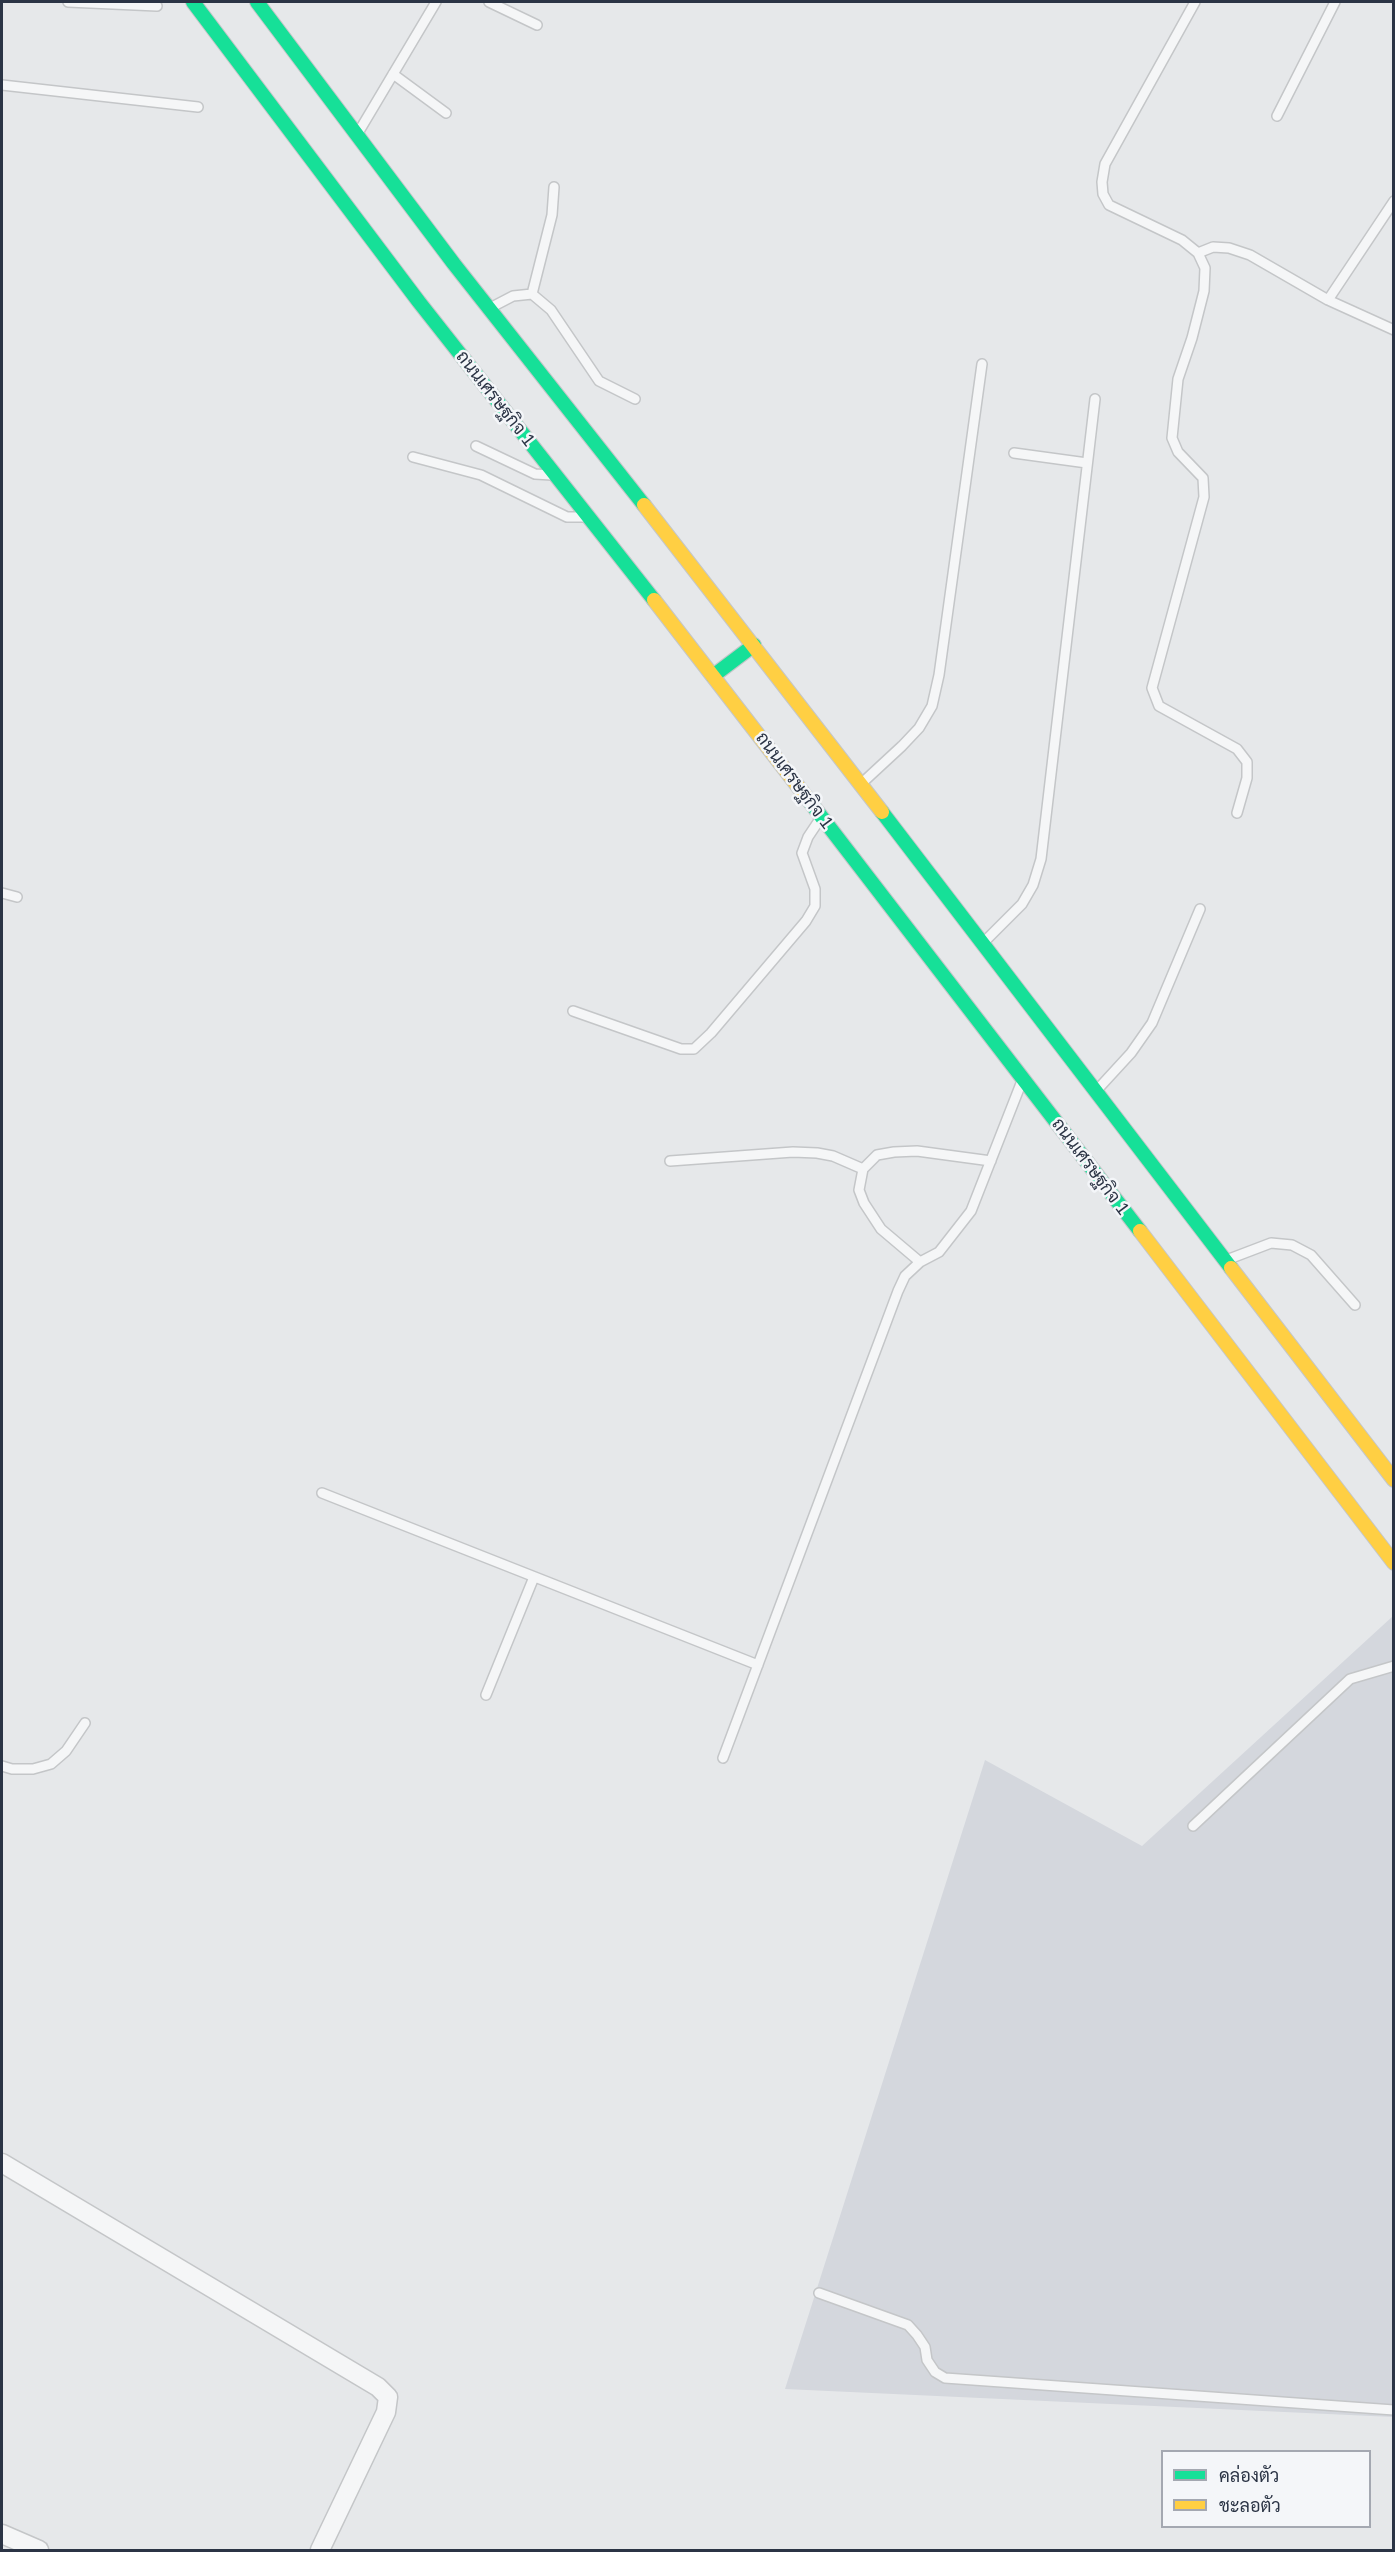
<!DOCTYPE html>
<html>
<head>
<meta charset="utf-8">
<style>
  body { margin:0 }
  #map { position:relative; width:1395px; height:2552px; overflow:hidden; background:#e6e8ea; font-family:Arial,Sarabun,sans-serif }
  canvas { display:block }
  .frame { position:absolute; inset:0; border:3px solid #2b3445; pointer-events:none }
  .legend { position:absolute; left:1161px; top:2450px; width:210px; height:78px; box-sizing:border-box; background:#f4f6f9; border:2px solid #a4a8b1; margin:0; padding:8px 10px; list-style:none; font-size:18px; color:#2b3445 }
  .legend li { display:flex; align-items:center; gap:12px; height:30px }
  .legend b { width:30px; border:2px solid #a4a8b1 }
</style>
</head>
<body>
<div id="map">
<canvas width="1395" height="2552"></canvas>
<div class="frame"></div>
<ul class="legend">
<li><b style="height:8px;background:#16e098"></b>คล่องตัว</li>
<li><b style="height:8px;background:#ffcf43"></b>ชะลอตัว</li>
</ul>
</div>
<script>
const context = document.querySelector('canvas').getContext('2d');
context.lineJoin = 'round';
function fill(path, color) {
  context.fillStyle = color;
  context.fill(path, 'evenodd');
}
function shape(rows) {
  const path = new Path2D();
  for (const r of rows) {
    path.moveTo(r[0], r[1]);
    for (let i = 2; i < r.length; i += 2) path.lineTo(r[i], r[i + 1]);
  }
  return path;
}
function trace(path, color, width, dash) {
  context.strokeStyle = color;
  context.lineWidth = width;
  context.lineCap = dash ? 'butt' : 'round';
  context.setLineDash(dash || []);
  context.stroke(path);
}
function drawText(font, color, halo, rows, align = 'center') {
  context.font = font + ' Arial,Sarabun,sans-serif';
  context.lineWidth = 5;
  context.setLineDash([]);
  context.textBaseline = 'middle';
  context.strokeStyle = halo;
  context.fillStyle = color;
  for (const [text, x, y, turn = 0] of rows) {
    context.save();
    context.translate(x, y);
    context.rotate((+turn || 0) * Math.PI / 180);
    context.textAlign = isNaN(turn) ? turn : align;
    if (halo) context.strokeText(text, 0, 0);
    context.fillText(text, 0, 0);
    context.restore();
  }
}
fill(shape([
  [1393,1616,1393,2417,785,2389,985,1760,1142,1846]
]), '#d4d7dd');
const lane = shape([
  [68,2,157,6],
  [489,2,537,25],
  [1195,2,1105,164,1102,182,1103,194,1109,205,1182,240,1198,253,1205,268,1204,291,1192,338,1178,379,1172,438,1178,452,1203,478,1204,497,1152,688,1159,706,1237,749,1247,762,1247,778,1237,813],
  [393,74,446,113],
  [2,85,198,107],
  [1277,116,1335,2],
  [358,133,436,2],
  [1198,253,1213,247,1229,248,1250,255,1328,300,1394,330],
  [532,294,552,215,554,187],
  [1328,300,1394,201],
  [490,308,513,296,532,294,551,310,599,381,635,399],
  [476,446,535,474,551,475],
  [1014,453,1087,463],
  [413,457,481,475,567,517,584,517],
  [862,783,902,746,919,728,932,706,939,675,982,364],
  [2,893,17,897],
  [984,942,1022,904,1033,885,1041,859,1095,399],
  [573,1011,681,1049,694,1049,711,1033,806,921,815,906,815,889,802,853,808,837,820,819],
  [1097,1090,1131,1053,1152,1023,1200,909],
  [670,1161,793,1152,817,1153,833,1156,863,1169],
  [1229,1259,1271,1243,1292,1245,1311,1255,1355,1305],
  [920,1262,881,1229,864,1203,859,1190,863,1169,877,1155,894,1152,917,1151,991,1161],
  [322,1493,758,1665],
  [486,1695,534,1577],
  [723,1758,898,1291,905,1276,920,1262,939,1252,971,1211,1022,1081],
  [2,1766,12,1769,33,1769,51,1764,66,1751,85,1723],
  [1193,1826,1350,1679,1394,1666],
  [819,2293,908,2325,917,2335,925,2347,927,2360,935,2372,945,2378,1394,2410]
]);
const street = shape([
  [2,2163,378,2387,388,2397,386,2412,320,2550],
  [2,2534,39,2550]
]);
const fast = shape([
  [193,2,419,302,654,600],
  [257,2,454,264,644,505],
  [713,676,754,645],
  [807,798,1140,1231],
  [882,812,1231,1268]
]);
const slow = shape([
  [644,505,882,812],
  [654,600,807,798],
  [1140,1231,1394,1563],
  [1231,1268,1394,1480]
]);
trace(lane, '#c4c6c8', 12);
trace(street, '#c4c6c8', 21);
trace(fast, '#c4c6c8', 16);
trace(slow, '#c4c6c8', 16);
trace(lane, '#f5f6f7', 9);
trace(street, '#f5f6f7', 18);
trace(fast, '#16e098', 14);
trace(slow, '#ffcf43', 14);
drawText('18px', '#2b3445', '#f4f6f9', [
  ["ถนนเศรษฐกิจ 1",495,399,52],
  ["ถนนเศรษฐกิจ 1",794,781,53],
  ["ถนนเศรษฐกิจ 1",1090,1167,53]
]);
</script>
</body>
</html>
